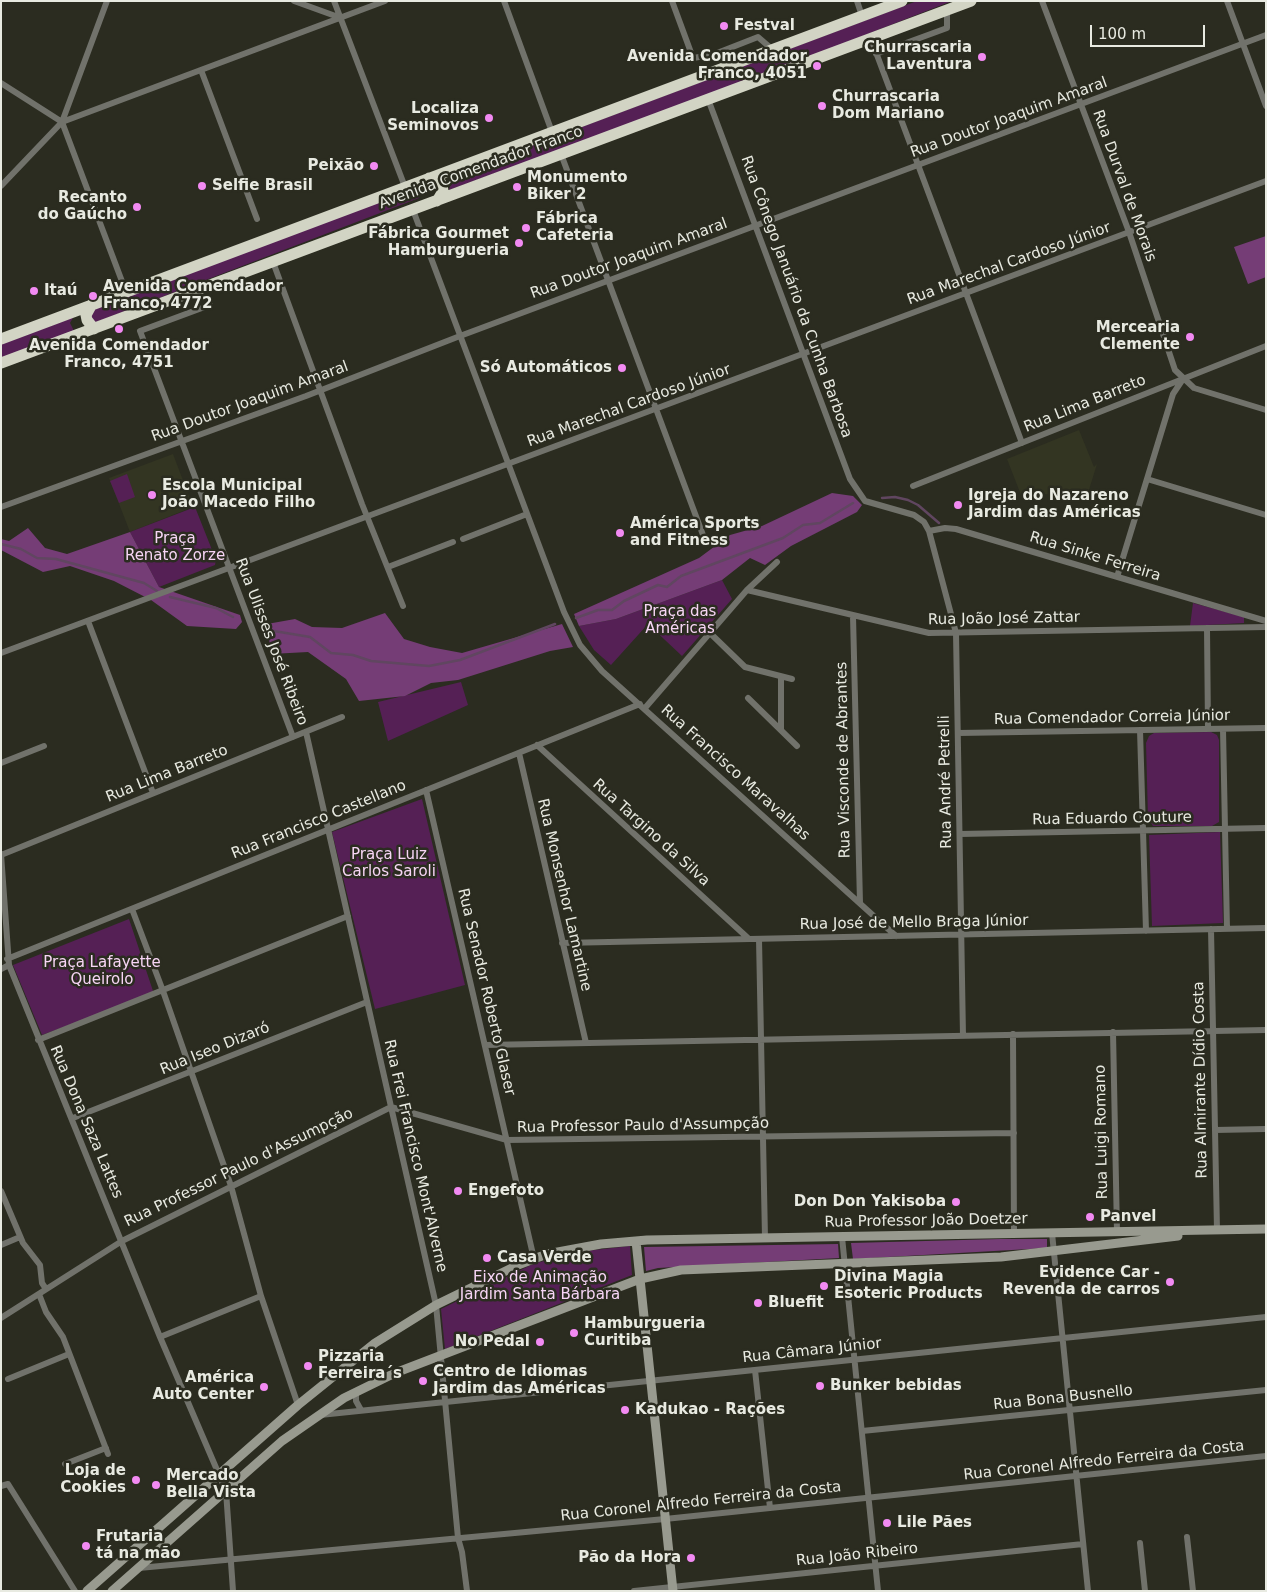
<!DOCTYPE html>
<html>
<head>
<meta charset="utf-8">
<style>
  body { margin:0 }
  #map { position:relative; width:1267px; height:1592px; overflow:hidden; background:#2b2c20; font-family:"DejaVu Sans",sans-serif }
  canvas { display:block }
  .frame { position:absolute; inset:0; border:2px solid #e8eae1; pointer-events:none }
  .scale { position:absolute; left:1090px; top:25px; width:115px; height:22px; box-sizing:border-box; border:2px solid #e8eae1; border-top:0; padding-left:6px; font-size:15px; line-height:18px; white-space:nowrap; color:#e8eae1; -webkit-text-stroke:4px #2b2c20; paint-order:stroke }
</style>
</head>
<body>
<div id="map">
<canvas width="1267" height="1592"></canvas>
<div class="frame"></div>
<div class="scale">100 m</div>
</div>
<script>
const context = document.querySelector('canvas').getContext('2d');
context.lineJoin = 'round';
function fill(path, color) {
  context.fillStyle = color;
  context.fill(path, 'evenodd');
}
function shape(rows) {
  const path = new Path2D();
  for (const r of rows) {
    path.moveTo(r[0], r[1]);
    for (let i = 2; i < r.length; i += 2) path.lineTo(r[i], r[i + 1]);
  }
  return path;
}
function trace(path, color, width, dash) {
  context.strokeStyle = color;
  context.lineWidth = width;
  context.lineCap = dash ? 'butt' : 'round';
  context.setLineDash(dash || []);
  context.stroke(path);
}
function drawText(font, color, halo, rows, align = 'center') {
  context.font = font + ' "DejaVu Sans",sans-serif';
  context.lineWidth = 5;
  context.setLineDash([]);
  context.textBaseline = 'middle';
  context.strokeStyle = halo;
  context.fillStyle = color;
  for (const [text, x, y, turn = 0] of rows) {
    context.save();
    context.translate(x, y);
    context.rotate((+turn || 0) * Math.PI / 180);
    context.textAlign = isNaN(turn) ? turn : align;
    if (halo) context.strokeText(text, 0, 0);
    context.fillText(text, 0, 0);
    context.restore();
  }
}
fill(shape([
  [1079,430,1094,467,1097,464,1088,493,1021,495,1007,459],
  [173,454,193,507,130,532,109,478]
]), '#333522');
fill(shape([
  [917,1,952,1,742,83,449,190,451,182,448,177],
  [418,187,421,193,419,198,94,323,91,320,91,312,94,309],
  [74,316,70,323,74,331,1,358,1,343],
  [127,474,135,497,119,503,110,481],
  [195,507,216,560,215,565,159,587,130,532],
  [722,580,732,599,682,656,648,624,611,665,594,650,579,626,616,619],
  [1193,603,1244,617,1244,623,1190,626],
  [461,682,468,705,388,741,378,702],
  [1211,732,1217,735,1219,740,1219,822,1212,826,1153,826,1148,818,1146,743,1149,736,1154,733],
  [422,799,465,985,375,1009,332,832],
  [1220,832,1223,923,1152,926,1149,835],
  [129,919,154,994,42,1035,13,965],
  [630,1246,632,1275,445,1349,441,1309,533,1264,577,1252]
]), '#552055');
fill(shape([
  [1266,236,1266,277,1248,284,1234,247],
  [832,493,853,496,862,505,857,512,791,546,765,565,750,558,722,580,616,619,579,626,574,614,699,558,730,535,762,526],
  [28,528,45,548,67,554,130,532,159,587,240,615,242,622,236,629,187,626,151,600,114,581,70,566,43,572,1,550,1,539,9,541],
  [385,613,404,639,430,647,462,653,562,624,573,647,550,651,458,680,431,683,405,696,359,701,346,679,308,652,271,654,267,624,295,619,312,627,342,628],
  [1000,1239,1047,1239,1047,1248,853,1259,851,1243],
  [838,1244,839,1258,658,1268,646,1271,644,1247]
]), '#753d76');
trace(shape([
  [882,498,895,497,908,500,918,505,939,523],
  [1,544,21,549,37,558,56,559,144,583,157,591],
  [170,597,216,608,233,617],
  [576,618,598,610,612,610,624,601,658,585,667,587,681,576,783,538,803,525,820,523,853,503],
  [262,629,310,637,331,653,353,655,371,661,429,666,460,660,555,624]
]), '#604660', 2.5);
trace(shape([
  [294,1,341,18],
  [334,1,405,187],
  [504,1,552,132],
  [672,1,693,58,712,55,758,37,773,50],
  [857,1,862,16],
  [1042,1,1129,232,1175,370,1194,388,1266,410],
  [1227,1,1266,106],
  [871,39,1022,443],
  [876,54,947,28,947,10],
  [201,70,257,219],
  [1,83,62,122,126,292],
  [708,99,850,479,865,501,914,515,924,522,929,531,945,528,956,529,1266,621],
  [62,122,385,1],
  [561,154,703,535],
  [1,186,62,122,107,1],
  [413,210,564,612,580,645,602,671,896,936],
  [273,262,362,504,403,606],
  [210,305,140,331,293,737],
  [1147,479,1266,515],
  [913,486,1266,346],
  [1,507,306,396,460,336,1266,35],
  [929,531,956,633,963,1036],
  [463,539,527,514],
  [388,567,453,542],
  [1117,577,1173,394,1183,379],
  [747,590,929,633,1266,627],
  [853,616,860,903],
  [88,621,153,793],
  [1207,628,1208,729],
  [710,633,745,667,792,679],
  [1,653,1266,181],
  [748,698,797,746],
  [645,708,747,590,777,562],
  [1223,729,1227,929],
  [781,730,781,677],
  [1140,730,1146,931],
  [306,732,436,1305,458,1538,462,1552,467,1591],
  [958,733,1266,728],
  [537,745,749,939],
  [519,753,586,1043],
  [1,763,44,746],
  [426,790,534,1259],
  [960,834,1266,828],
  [1,854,9,965,160,1337,226,1491,233,1591],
  [1,855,342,717],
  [132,909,163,991,231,1186,261,1296,298,1405],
  [1211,929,1217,1230],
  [759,939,765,1238],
  [562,943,1266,928],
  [7,959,640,704],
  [1,969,9,965],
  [1113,1032,1117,1232],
  [1013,1034,1014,1234],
  [38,1040,348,916],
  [485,1045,1266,1030],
  [73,1118,367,1002],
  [1215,1130,1266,1129],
  [1,1191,23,1243,40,1265,42,1283,46,1289],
  [1052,1233,1088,1591],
  [842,1237,878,1591],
  [1,1245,20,1237],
  [39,1294,46,1312,63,1337,108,1454],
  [1,1318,122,1241,391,1107,507,1140,1014,1133],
  [160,1337,261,1296],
  [755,1370,770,1508],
  [8,1379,69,1354],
  [356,1392,356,1401,361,1410],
  [320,1415,1266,1317],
  [862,1431,1266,1390],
  [65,1464,106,1448],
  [1,1486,8,1484,75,1591],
  [1187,1537,1193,1591],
  [1140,1543,1145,1591],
  [139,1568,665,1519,1266,1456],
  [634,1591,1083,1544]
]), '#71726b', 6);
trace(shape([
  [636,1241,673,1591],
  [87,1591,298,1405,375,1343,436,1305,518,1265,547,1254,601,1244,647,1240,1266,1229],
  [112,1591,282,1441,344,1398,395,1373,640,1279,681,1270,1001,1257,1178,1236]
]), '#989a8f', 9);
trace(shape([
  [429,178,439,180,442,185,443,191,437,201],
  [92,304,86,315,87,320,94,329],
  [1,339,902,1],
  [1,363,971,1]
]), '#d2d4c4', 11);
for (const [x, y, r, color] of [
  [724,26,5,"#f28af2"],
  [982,57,5,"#f28af2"],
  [817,66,5,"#f28af2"],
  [822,106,5,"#f28af2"],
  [489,118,5,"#f28af2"],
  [374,166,5,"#f28af2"],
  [202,186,5,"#f28af2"],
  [517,187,5,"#f28af2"],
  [137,207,5,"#f28af2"],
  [526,228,5,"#f28af2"],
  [519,243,5,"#f28af2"],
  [34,291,5,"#f28af2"],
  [93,296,5,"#f28af2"],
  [119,329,5,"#f28af2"],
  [1190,337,5,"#f28af2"],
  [622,368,5,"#f28af2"],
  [152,495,5,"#f28af2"],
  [958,505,5,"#f28af2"],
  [620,533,5,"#f28af2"],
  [458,1191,5,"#f28af2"],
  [956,1202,5,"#f28af2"],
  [1090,1217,5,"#f28af2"],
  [487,1258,5,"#f28af2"],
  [1170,1282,5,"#f28af2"],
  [824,1286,5,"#f28af2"],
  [758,1303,5,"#f28af2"],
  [574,1333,5,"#f28af2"],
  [540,1342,5,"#f28af2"],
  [308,1366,5,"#f28af2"],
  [423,1381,5,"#f28af2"],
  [820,1386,5,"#f28af2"],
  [264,1387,5,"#f28af2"],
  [625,1410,5,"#f28af2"],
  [136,1480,5,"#f28af2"],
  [156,1485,5,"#f28af2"],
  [887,1523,5,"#f28af2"],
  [86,1546,5,"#f28af2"],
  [691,1558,5,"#f28af2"]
]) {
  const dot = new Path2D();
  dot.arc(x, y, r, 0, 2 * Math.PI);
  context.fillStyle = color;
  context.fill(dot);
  trace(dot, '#2b2c20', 2);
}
drawText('bold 15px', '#e8eae1', '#2b2c20', [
  ["Festval",734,26],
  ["Churrascaria",972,48,"right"],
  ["Laventura",972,65,"right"],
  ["Avenida Comendador",807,57,"right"],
  ["Franco, 4051",807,74,"right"],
  ["Churrascaria",832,97],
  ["Dom Mariano",832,114],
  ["Localiza",479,109,"right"],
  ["Seminovos",479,126,"right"],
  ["Peixão",364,166,"right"],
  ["Monumento",527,178],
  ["Biker 2",527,195],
  ["Selfie Brasil",212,186],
  ["Recanto",127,198,"right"],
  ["do Gaúcho",127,215,"right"],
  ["Fábrica",536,219],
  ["Cafeteria",536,236],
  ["Fábrica Gourmet",509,234,"right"],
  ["Hamburgueria",509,251,"right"],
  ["Avenida Comendador",103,287],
  ["Franco, 4772",103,304],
  ["Itaú",44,291],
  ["Mercearia",1180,328,"right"],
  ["Clemente",1180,345,"right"],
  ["Avenida Comendador",119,346,"center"],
  ["Franco, 4751",119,363,"center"],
  ["Só Automáticos",612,368,"right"],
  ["Escola Municipal",162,486],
  ["João Macedo Filho",162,503],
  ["Igreja do Nazareno",968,496],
  ["Jardim das Américas",968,513],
  ["América Sports",630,524],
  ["and Fitness",630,541],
  ["Engefoto",468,1191],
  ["Don Don Yakisoba",946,1202,"right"],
  ["Panvel",1100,1217],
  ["Casa Verde",497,1258],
  ["Evidence Car -",1160,1273,"right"],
  ["Revenda de carros",1160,1290,"right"],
  ["Divina Magia",834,1277],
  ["Esoteric Products",834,1294],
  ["Bluefit",768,1303],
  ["Hamburgueria",584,1324],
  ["Curitiba",584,1341],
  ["No Pedal",530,1342,"right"],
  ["Pizzaria",318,1357],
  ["Ferreira´s",318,1374],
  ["Centro de Idiomas",433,1372],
  ["Jardim das Américas",433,1389],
  ["América",254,1378,"right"],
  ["Auto Center",254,1395,"right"],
  ["Bunker bebidas",830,1386],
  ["Kadukao - Rações",635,1410],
  ["Loja de",126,1471,"right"],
  ["Cookies",126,1488,"right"],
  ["Mercado",166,1476],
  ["Bella Vista",166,1493],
  ["Lile Pães",897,1523],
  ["Frutaria",96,1537],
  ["tá na mão",96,1554],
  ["Pão da Hora",681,1558,"right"]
], 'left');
drawText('15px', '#e8eae1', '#2b2c20', [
  ["Rua Doutor Joaquim Amaral",1009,118,-20],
  ["Avenida Comendador Franco",481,168,-20],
  ["Rua Durval de Morais",1124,186,70],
  ["Rua Doutor Joaquim Amaral",629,259,-20],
  ["Rua Marechal Cardoso Júnior",1009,264,-20],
  ["Rua Cônego Januário da Cunha Barbosa",796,297,70],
  ["Rua Doutor Joaquim Amaral",250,402,-20],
  ["Rua Lima Barreto",1085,404,-22],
  ["Rua Marechal Cardoso Júnior",629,406,-20],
  ["Rua Sinke Ferreira",1095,557,17],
  ["Rua João José Zattar",1004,619,-1],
  ["Rua Ulisses José Ribeiro",271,642,69],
  ["Rua Comendador Correia Júnior",1112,718,-1],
  ["Rua Visconde de Abrantes",844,760,-91],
  ["Rua Francisco Maravalhas",735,773,42],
  ["Rua Lima Barreto",167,774,-22],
  ["Rua André Petrelli",946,782,-91],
  ["Rua Eduardo Couture",1112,819,-1],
  ["Rua Francisco Castellano",319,820,-22],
  ["Rua Targino da Silva",651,833,42],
  ["Rua Monsenhor Lamartine",564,895,77],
  ["Rua José de Mello Braga Júnior",914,923,-1],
  ["Rua Senador Roberto Glaser",486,992,77],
  ["Rua Iseo Dizaró",215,1049,-22],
  ["Rua Almirante Dídio Costa",1201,1080,-91],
  ["Rua Dona Saza Lattes",86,1122,67],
  ["Rua Professor Paulo d'Assumpção",643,1126,-1],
  ["Rua Luigi Romano",1102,1132,-91],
  ["Rua Frei Francisco Mont'Alverne",415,1156,77],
  ["Rua Professor Paulo d'Assumpção",239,1168,-26],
  ["Rua Professor João Doetzer",926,1221,-1],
  ["Rua Câmara Júnior",812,1351,-6],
  ["Rua Bona Busnello",1063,1398,-6],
  ["Rua Coronel Alfredo Ferreira da Costa",1104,1461,-6],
  ["Rua Coronel Alfredo Ferreira da Costa",701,1502,-6],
  ["Rua João Ribeiro",857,1555,-6]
]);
drawText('15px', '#f7d5f5', '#2b2c20', [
  ["Praça",175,539],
  ["Renato Zorze",175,556],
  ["Praça das",680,612],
  ["Américas",680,629],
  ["Praça Luiz",389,855],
  ["Carlos Saroli",389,872],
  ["Praça Lafayette",102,963],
  ["Queirolo",102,980],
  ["Eixo de Animação",540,1278],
  ["Jardim Santa Bárbara",540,1295]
]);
</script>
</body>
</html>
